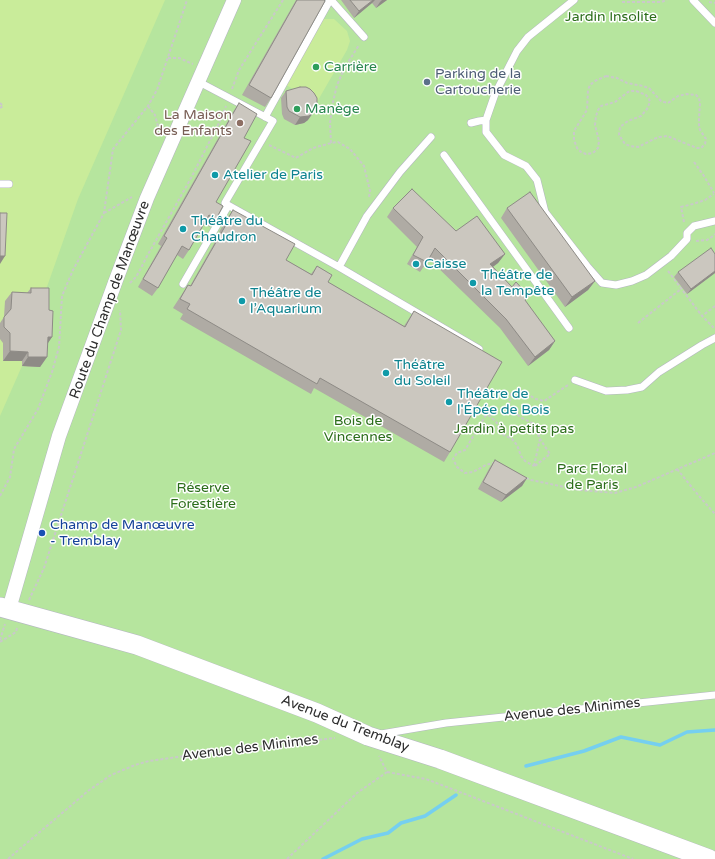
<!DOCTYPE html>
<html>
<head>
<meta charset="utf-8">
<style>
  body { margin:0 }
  canvas { display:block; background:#efe9e1 }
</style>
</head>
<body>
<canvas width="715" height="859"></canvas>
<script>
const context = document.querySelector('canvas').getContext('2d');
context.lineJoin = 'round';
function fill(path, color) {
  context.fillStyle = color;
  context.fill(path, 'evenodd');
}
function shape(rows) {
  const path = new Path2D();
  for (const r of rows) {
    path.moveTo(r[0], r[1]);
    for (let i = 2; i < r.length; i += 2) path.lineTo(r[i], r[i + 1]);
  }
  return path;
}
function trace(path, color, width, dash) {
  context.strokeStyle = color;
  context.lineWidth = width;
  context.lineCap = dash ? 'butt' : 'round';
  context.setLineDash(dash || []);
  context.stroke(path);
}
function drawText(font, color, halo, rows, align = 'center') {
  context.font = font + ' "Varela Round",sans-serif';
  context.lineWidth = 3;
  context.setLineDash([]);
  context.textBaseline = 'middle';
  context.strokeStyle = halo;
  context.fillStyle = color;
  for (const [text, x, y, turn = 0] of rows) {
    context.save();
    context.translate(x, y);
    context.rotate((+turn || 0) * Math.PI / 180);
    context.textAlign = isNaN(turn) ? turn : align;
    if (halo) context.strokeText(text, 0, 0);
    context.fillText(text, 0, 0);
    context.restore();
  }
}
fill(shape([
  [0,0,715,0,715,859,0,859]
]), '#b6e59e');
fill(shape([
  [0,0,165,0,78,199,43,298,40,367,22,366,0,416],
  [323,19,334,19,347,31,350,41,347,50,317,102,286,85]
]), '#c9ec9a');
trace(shape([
  [526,766,584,751,621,737,660,745,687,732,715,730],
  [323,859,362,839,388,833,401,823,425,816,456,795]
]), '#75cff0', 3.5);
const service = shape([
  [331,0,364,37],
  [574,0,528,37,517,51,495,94,486,120,486,132,504,155,526,166,537,180,545,212,587,266,602,283,616,285,632,281,646,275,671,256,687,239,687,233,694,226,715,221],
  [693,0,715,23],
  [199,82,273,121,226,201,225,203,226,204,339,267,479,349],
  [265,117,330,0],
  [471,123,479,121,486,120],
  [444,155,569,328],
  [0,184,9,184],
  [339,267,367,216,400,172,431,137],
  [183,284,228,206],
  [575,380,606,391,627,390,642,387,659,372,702,345,715,338],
  [381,734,446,723,715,695]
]);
const minor = shape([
  [9,609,59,436,116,280,147,198,234,0]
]);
const secondary = shape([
  [0,607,137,645,317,713,368,736,440,759,709,859]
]);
trace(service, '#b4b7c1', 8);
trace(minor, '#b4b7c1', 15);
trace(secondary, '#b4b7c1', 20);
trace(shape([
  [622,2,661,2,667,0],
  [709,2,715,3],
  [168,58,179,58,193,64],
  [606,76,617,78,627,83,643,86,649,88,661,101,664,102,668,103,678,96,687,94,696,95,699,98,700,103,699,118,699,125,700,130,706,139,705,144,701,148,697,148,667,136,659,137,654,139,638,147,630,146,625,144,619,135,620,127,628,121,641,116,647,109,650,102,649,99,646,95,636,91,632,91,628,92,615,102,601,106,598,110,596,116,595,125,599,141,598,148,593,153,586,154,581,152,577,148,574,140,574,131,587,110,588,90,590,85,595,81,606,76],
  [232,89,239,70,283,0],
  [0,103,3,106,0,108],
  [148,106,155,115,160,134],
  [331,143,330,123,333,102,337,85,345,67,359,45],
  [269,145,296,158,313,148,331,143,338,142,350,149,364,166,370,191,369,197],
  [694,162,704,176,714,193],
  [104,213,132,197],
  [684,222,681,207,693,204,705,200,714,194],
  [696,241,707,240,713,236,715,234],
  [668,271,702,316],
  [130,283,136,277,141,268,146,258,191,178,219,123,226,106],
  [715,306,702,316,715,329],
  [638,323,681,289],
  [495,464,493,463,486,465,473,472,465,473,457,467,453,459,457,453,465,450,486,415,490,416,497,423,500,433,512,439,517,445,521,456,525,461,534,466],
  [534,466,540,439,534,424,520,417,509,406,511,393,520,390,536,399,544,401,568,385],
  [535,466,550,454,540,439],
  [677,469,699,496,715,514],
  [526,478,531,480,579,490,615,493,636,487,715,453],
  [0,496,10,477,14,449,38,409,52,372,59,347,62,296,73,270,104,213,113,149,148,106,157,90,187,0],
  [29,600,44,568,121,330,120,310],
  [0,640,5,624],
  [0,642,16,632,17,628],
  [387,772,426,779,633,859],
  [8,859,88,791,111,775,135,765,149,761,228,750,335,738],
  [287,859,357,793,387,772,379,756]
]), '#c9c9c9', 2, [3, 2]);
trace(service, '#fff', 7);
trace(minor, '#fff', 14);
trace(secondary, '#fff', 19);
fill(shape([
  [296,0,324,0,271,98,265,107,242,95],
  [341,0,387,0,376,8,372,3,354,18],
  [286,91,308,120,304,123,295,125,284,119,282,114,281,98],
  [239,103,244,138,216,202,216,219,210,227,204,223,189,250,183,259,177,255,158,288,152,296,138,287,161,246,158,244,233,112],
  [393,208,456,231,505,254,498,263,493,267,525,301,555,341,549,350,528,366,500,328,429,259,420,272,407,264,417,247,387,217],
  [507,208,595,281,588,290,565,307,501,218],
  [233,210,286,260,311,274,317,266,328,282,404,326,414,311,450,452,444,462,314,388,311,394,180,319,183,314,173,308,182,294,188,285,190,286,220,233,219,232,226,220],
  [715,254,715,273,687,294,674,277,678,272],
  [31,288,49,310,52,337,47,344,47,357,40,367,22,366,22,361,3,361,3,343,0,339,0,323,4,317,5,301,12,292,27,293],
  [495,460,527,478,522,486,501,502,478,489,490,467]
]), '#afaba4');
fill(shape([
  [373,0,375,0,372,3,354,18,359,11],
  [382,0,387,0,376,8,380,2],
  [313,113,308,120,304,123,295,125,300,117],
  [505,254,498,263,483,274,490,264],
  [0,256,5,256,0,264],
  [715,271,715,273,687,294,691,289],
  [595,281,588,290,565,307,572,297],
  [48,337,52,337,46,346],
  [555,341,549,350,528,366,535,357],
  [10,351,28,352,22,361,3,361],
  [28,357,47,357,40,367,22,366],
  [527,478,522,486,501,502,506,495]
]), '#8e8b86');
const building = shape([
  [297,0,324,0,325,1,271,98,249,85,297,0],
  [350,0,373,0,359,11,350,0],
  [300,87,306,87,310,89,314,93,317,98,317,103,316,108,313,113,309,116,300,117,289,111,287,107,286,91,300,87],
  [239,103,257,114,244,138,251,141,216,202,223,206,216,219,209,215,189,250,182,246,158,288,143,279,167,238,164,236,239,103],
  [412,189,456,231,477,216,505,254,490,264,512,287,516,282,529,296,525,300,555,341,535,357,506,319,435,248,427,262,413,255,423,237,393,208,412,189],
  [530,192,595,281,572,297,507,208,530,192],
  [233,210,295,244,286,260,312,275,317,266,332,275,328,282,405,327,414,311,502,362,450,452,320,378,317,384,187,309,190,304,180,299,188,285,191,286,227,223,226,222,233,210],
  [0,213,7,213,5,256,0,256,0,213],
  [711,248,715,254,715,271,691,289,678,272,711,248],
  [31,288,49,288,49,310,53,311,52,337,48,337,47,357,28,357,28,352,10,351,10,333,4,327,4,317,11,309,12,292,31,293,31,288],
  [495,460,527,478,506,495,483,482,495,460]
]);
fill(building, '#cbc7bf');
trace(building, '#8e8b86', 1);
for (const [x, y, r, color] of [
  [316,67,4,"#2e9e5b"],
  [427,82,4,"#5c6f8a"],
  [297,109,4,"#2e9e5b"],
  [240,123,4,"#8d6e63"],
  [215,175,4,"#0f9aa8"],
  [183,229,4,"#0f9aa8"],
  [416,264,4,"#0f9aa8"],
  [473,283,4,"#0f9aa8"],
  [242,301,4,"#0f9aa8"],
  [386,373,4,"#0f9aa8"],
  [449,402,4,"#0f9aa8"],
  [42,533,4,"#1a4fb4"]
]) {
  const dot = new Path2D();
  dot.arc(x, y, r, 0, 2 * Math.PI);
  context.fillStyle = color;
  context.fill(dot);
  trace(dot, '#fff', 1.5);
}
drawText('14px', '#2c6e1b', '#fff', [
  ["Jardin Insolite",611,17],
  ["Bois de",358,421],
  ["Vincennes",358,437],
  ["Jardin à petits pas",514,429],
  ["Parc Floral",592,469],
  ["de Paris",592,485],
  ["Réserve",203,488],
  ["Forestière",203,504]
]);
drawText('14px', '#27864d', '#fff', [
  ["Carrière",324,67],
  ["Manège",305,109]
], 'left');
drawText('14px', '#4e5e75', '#fff', [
  ["Parking de la",435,74],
  ["Cartoucherie",435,90]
], 'left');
drawText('14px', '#785e54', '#fff', [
  ["La Maison",232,115],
  ["des Enfants",232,131]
], 'right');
drawText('14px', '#0d838f', '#fff', [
  ["Atelier de Paris",223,175],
  ["Théâtre du",191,221],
  ["Chaudron",191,237],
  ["Caisse",424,264],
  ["Théâtre de",481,275],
  ["la Tempête",481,291],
  ["Théâtre de",250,293],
  ["l’Aquarium",250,309],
  ["Théâtre",394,365],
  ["du Soleil",394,381],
  ["Théâtre de",457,394],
  ["l'Épée de Bois",457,410]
], 'left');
drawText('14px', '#2e2e2e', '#fff', [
  ["Route du Champ de Manœuvre",110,300,-70],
  ["Avenue des Minimes",572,710,-6],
  ["Avenue du Tremblay",345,724,21],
  ["Avenue des Minimes",250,748,-7]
]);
drawText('14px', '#164399', '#fff', [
  ["Champ de Manœuvre",50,525],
  ["- Tremblay",50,541]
], 'left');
</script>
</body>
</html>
